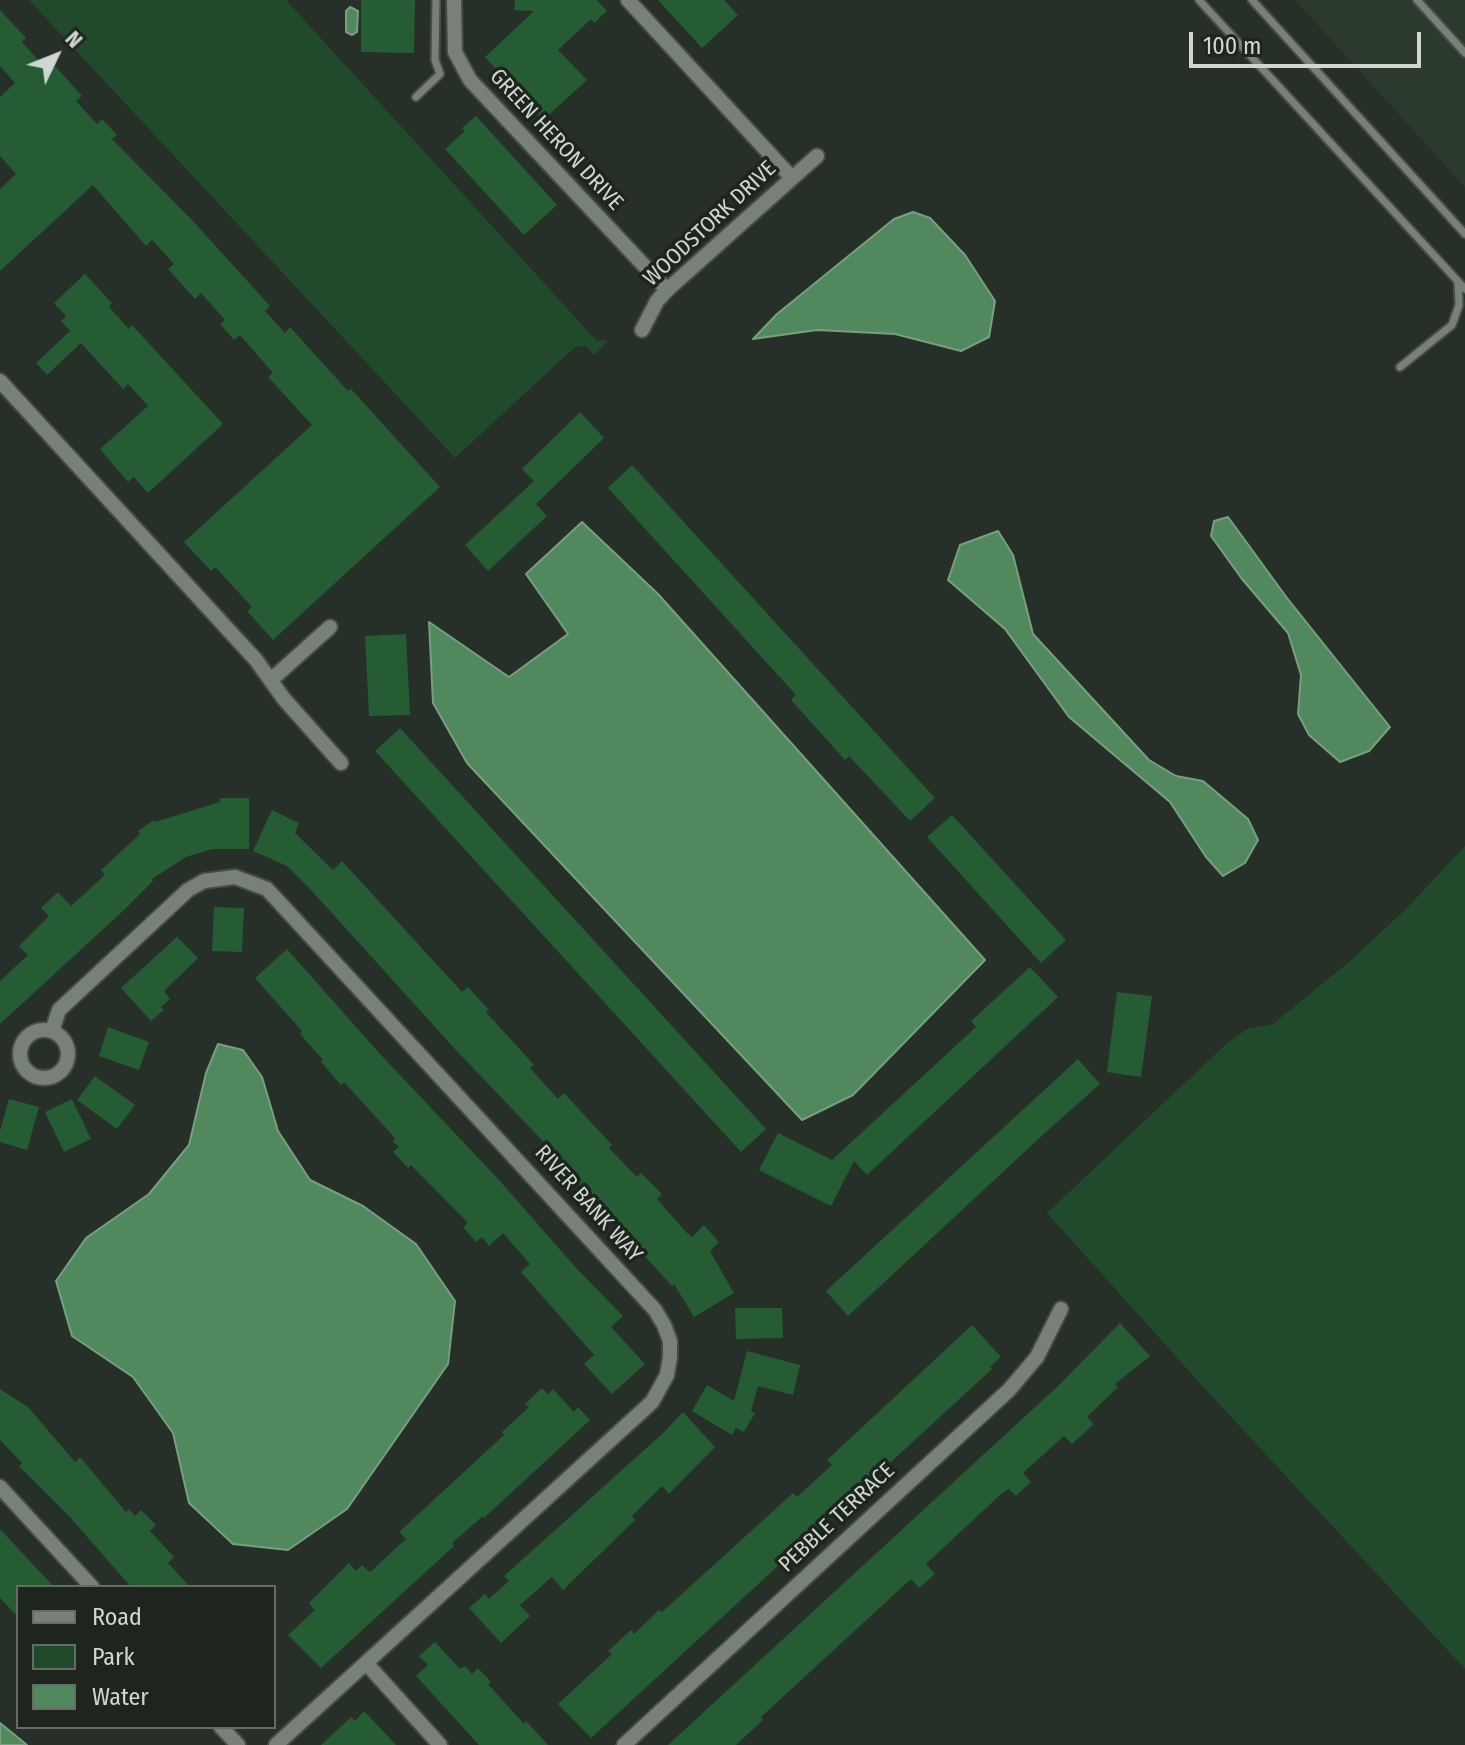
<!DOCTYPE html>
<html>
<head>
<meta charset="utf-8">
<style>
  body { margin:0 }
  #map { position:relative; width:1465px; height:1745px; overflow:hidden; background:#262f28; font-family:"Fira Sans Condensed",sans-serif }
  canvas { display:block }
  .legend { position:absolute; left:16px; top:1585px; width:260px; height:144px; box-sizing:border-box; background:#1d251e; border:2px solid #656c66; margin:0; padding:10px 14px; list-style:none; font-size:24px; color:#d0d6d1 }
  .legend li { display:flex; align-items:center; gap:16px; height:40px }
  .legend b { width:40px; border:2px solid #656c66 }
  .north { position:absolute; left:16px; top:16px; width:80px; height:80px; -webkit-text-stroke:6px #1d251e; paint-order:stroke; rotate:47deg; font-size:22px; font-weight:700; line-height:32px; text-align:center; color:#d0d6d1 }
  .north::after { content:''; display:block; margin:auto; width:28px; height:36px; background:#d0d6d1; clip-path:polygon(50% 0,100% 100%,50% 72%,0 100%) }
  .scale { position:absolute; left:1189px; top:32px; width:232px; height:36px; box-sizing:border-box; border:4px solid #d0d6d1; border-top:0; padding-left:10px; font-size:24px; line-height:28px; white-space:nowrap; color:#d0d6d1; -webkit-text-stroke:6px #1d251e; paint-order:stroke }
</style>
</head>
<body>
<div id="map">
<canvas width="1465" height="1745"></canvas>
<ul class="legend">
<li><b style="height:10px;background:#778178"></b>Road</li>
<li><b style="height:22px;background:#204a2b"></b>Park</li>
<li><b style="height:22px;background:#52885e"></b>Water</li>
</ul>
<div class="north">N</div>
<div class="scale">100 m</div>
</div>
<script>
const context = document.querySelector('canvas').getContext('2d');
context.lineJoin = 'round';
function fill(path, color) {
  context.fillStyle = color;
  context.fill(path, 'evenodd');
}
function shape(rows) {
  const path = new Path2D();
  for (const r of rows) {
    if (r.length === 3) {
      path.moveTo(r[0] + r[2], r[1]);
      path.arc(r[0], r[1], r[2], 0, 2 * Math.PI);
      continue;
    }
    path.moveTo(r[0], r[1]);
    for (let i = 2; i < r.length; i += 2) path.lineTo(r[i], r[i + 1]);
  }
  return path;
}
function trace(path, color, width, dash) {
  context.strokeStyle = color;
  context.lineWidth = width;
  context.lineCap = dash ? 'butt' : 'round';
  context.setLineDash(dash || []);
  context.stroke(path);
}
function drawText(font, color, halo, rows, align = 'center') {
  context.font = font + ' "Fira Sans Condensed",sans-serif';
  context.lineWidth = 7;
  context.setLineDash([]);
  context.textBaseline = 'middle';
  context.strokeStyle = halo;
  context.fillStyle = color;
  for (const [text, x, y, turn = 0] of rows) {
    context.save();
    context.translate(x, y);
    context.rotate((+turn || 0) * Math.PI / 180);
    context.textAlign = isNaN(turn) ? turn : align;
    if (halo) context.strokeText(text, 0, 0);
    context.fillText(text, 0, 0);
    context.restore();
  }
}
fill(shape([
  [1295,0,1465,0,1465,187]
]), '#2c3a2e');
fill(shape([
  [29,0,286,0,596,340,608,341,594,355,586,346,575,347,455,458],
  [1465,846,1465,1669,1206,1390,1047,1213,1226,1044,1247,1029,1273,1024,1350,961,1406,909]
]), '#204a2b');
const water = shape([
  [350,7,358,11,357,32,352,35,346,32,346,11,350,7],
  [913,212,930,218,965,255,995,301,989,337,961,351,895,334,817,330,753,339,777,314,894,219,913,212],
  [1228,517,1287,598,1390,727,1369,751,1340,762,1309,735,1298,714,1301,675,1288,633,1242,579,1211,536,1214,521,1228,517],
  [582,522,658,594,985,960,853,1095,802,1120,467,763,433,703,429,622,509,677,568,634,526,574,582,522],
  [998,531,1013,555,1033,634,1149,760,1176,776,1203,781,1248,819,1258,840,1245,863,1223,876,1206,857,1170,802,1069,717,1005,629,948,580,960,545,998,531],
  [218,1044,243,1050,262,1077,278,1131,310,1180,363,1206,416,1244,455,1301,448,1364,347,1509,288,1550,233,1544,189,1503,173,1433,133,1377,72,1336,56,1281,86,1238,149,1194,189,1145,206,1073,218,1044],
  [0,1723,5,1727,27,1745,0,1745,0,1723]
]);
fill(water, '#52885e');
trace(water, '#789f80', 2);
fill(shape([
  [361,0,415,0,414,53,361,52],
  [515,0,597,0,607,11,594,23,591,19,558,50,587,80,543,120,485,57,534,11,514,10],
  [658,0,724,0,738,15,702,48],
  [0,10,26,38,22,42,48,71,55,66,82,96,76,101,97,124,102,119,117,135,112,139,193,221,270,306,265,311,285,333,290,327,348,391,351,389,440,487,273,640,247,611,252,607,230,583,215,567,211,571,184,542,312,425,268,377,273,373,240,335,234,340,220,324,225,320,201,293,195,299,168,269,174,264,152,240,146,246,93,185,0,271,0,189,16,174,0,156,0,97,15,83,0,66],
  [476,116,557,205,524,235,445,149,465,131,462,128],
  [85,274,112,303,109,307,129,329,132,325,223,424,148,493,134,477,128,482,100,449,148,406,128,384,123,389,81,343,47,375,36,363,70,331,61,321,66,316,54,303],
  [580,412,604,438,536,504,547,516,488,571,465,545,534,481,522,469],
  [632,465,935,798,910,821,849,756,845,760,791,700,796,695,608,488],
  [406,634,410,715,369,716,365,636],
  [400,728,766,1129,741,1152,375,751],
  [220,798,249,798,249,849,212,849,186,857,152,879,153,881,124,910,0,1024,0,981,28,955,19,946,49,916,41,908,58,892,71,906,105,875,101,870,140,834,138,831,154,820,155,822,220,802],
  [272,810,299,823,295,833,333,870,342,861,462,992,468,987,489,1010,486,1012,534,1065,530,1068,558,1099,564,1093,612,1145,609,1148,637,1177,641,1173,662,1194,657,1199,686,1232,692,1237,704,1225,719,1242,710,1251,734,1293,694,1317,674,1284,672,1286,578,1183,554,1157,556,1155,455,1049,311,890,287,866,253,851],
  [952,815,1066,940,1041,963,927,837],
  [214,907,244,908,242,952,212,951],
  [177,937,198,958,164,991,170,999,161,1007,164,1010,151,1021,121,988],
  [287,949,381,1055,500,1181,577,1269,623,1316,611,1327,645,1364,612,1394,584,1364,594,1355,521,1272,530,1264,503,1233,489,1246,482,1237,476,1242,463,1227,468,1223,411,1165,408,1168,393,1152,399,1147,393,1141,395,1138,344,1082,341,1085,321,1062,323,1060,300,1034,302,1031,255,978],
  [1030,967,1058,997,867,1175,854,1161,831,1206,759,1170,778,1133,832,1160,976,1027,971,1021],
  [1117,992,1152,996,1141,1077,1107,1072],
  [108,1027,149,1042,139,1070,99,1056],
  [1078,1059,1100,1084,1046,1132,848,1316,826,1291],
  [95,1076,135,1105,117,1129,77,1100],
  [9,1099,39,1107,27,1150,0,1142,0,1131],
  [72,1099,91,1139,64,1152,45,1112],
  [735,1308,782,1308,783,1338,736,1339],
  [1120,1323,1150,1356,1115,1384,1118,1387,1087,1417,1094,1424,1072,1444,1064,1436,1023,1473,1031,1482,1016,1496,1009,1489,1001,1494,926,1564,935,1574,919,1588,911,1579,761,1717,763,1720,736,1745,668,1745,1058,1386],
  [972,1325,1001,1357,990,1367,992,1369,591,1738,558,1704,612,1654,608,1651,631,1630,634,1634,659,1610,662,1612,793,1493,797,1497,832,1465,827,1460],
  [747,1351,800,1365,793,1395,758,1386,751,1411,755,1413,744,1432,736,1428,732,1435,692,1411,707,1385,734,1401],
  [542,1388,548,1394,553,1389,574,1412,578,1407,590,1420,484,1518,483,1516,452,1543,454,1546,321,1668,288,1635,315,1610,309,1603,349,1563,356,1571,362,1565,370,1572,406,1539,399,1532,504,1435,502,1432,529,1407,525,1404],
  [0,1389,28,1407,75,1462,80,1457,126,1512,129,1509,135,1516,141,1510,156,1525,150,1531,174,1557,168,1563,190,1587,131,1587,69,1516,19,1466,22,1463,0,1440],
  [683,1412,715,1447,669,1494,662,1486,632,1516,635,1520,563,1590,552,1577,520,1605,530,1616,501,1643,469,1608,485,1594,489,1599,509,1581,504,1576,662,1434],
  [0,1529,54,1587,18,1587,18,1617,0,1598],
  [435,1642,460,1669,465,1666,472,1674,478,1668,491,1682,488,1684,524,1724,526,1721,548,1745,479,1745,416,1676,428,1665,419,1656],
  [364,1711,396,1745,321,1745,351,1717,355,1721]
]), '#265c34');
const lane = shape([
  [1199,0,1465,289],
  [1252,0,1465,234],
  [1417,0,1465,53],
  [416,97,440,74,435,60,436,0],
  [1400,367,1452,325,1459,305,1458,283]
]);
const street = shape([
  [454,0,455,52,470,80,667,290],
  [628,0,792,178],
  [642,330,657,301,667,290,817,156],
  [0,381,256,660,284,699,341,763],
  [271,680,330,627],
  [44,1054,24],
  [52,1031,59,1010,188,890,204,881,235,877,267,889,655,1310,664,1325,670,1341,670,1357,667,1375,652,1402,276,1745],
  [0,1487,92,1587],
  [366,1663,440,1745],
  [221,1727,238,1745],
  [624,1745,1009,1390,1037,1357,1061,1309]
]);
trace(lane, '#454c47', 11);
trace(street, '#454c47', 18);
trace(lane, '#778178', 7);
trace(street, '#778178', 14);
drawText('22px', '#d0d6d1', '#1d251e', [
  ["GREEN HERON DRIVE",556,140,47],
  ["WOODSTORK DRIVE",710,224,-43],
  ["RIVER BANK WAY",588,1204,48],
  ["PEBBLE TERRACE",837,1518,-43]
]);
</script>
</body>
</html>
